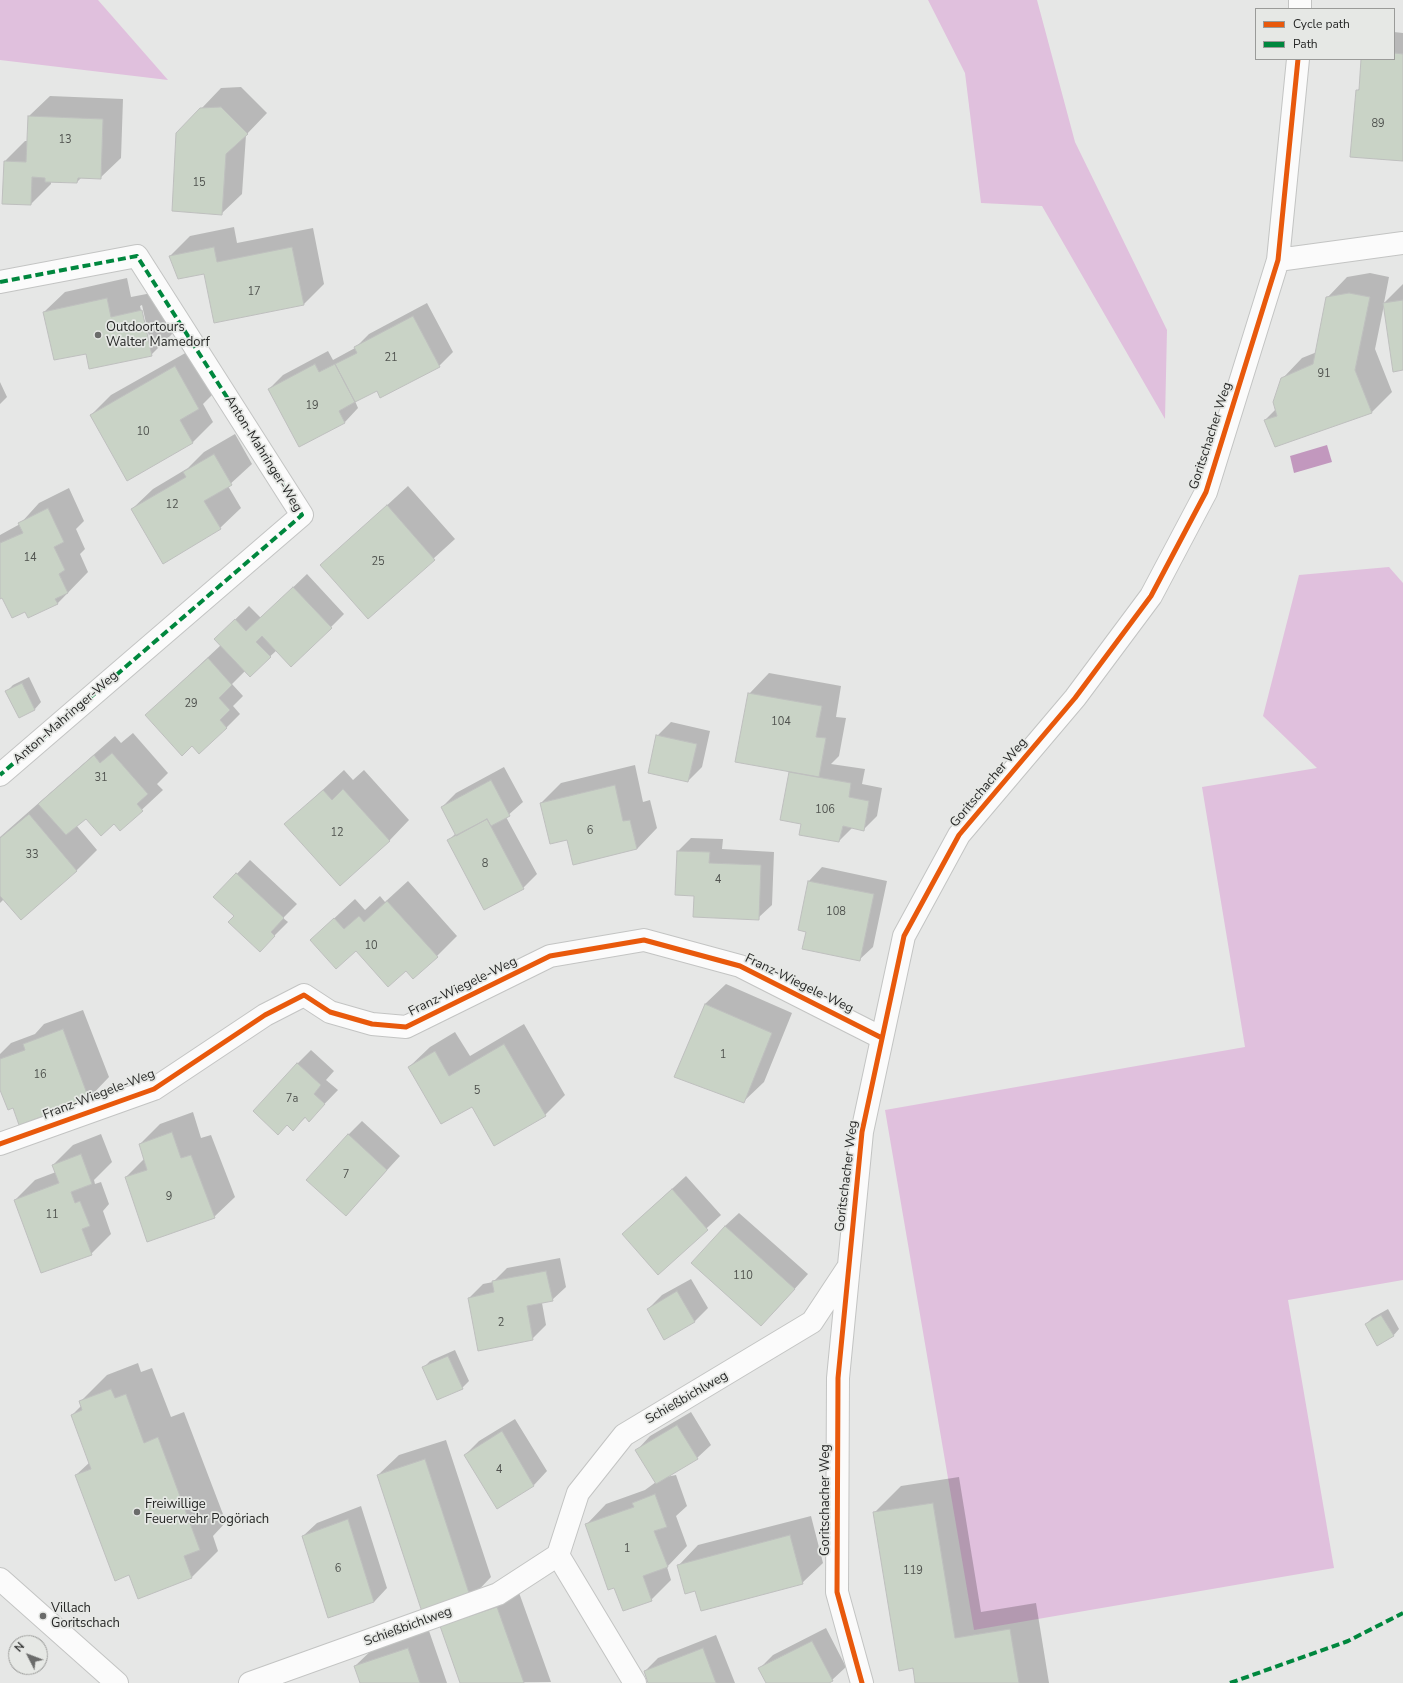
<!DOCTYPE html>
<html>
<head>
<meta charset="utf-8">
<style>
  body { margin:0 }
  #map { position:relative; width:1403px; height:1683px; overflow:hidden; background:#e6e7e6; font-family:"Nunito Sans",sans-serif }
  canvas { display:block }
  .legend { position:absolute; left:1255px; top:8px; width:140px; height:52px; box-sizing:border-box; background:#e6e8e5; border:1px solid #9a9b99; margin:0; padding:5px 7px; list-style:none; font-size:12px; color:#272827 }
  .legend li { display:flex; align-items:center; gap:8px; height:20px }
  .legend b { width:20px; border:1px solid #9a9b99 }
  .north { position:absolute; left:8px; top:1635px; width:40px; height:40px; box-sizing:border-box; background:#e6e8e5; border:1px solid #9a9b99; border-radius:50%; rotate:312deg; font-size:11px; font-weight:700; line-height:16px; text-align:center; color:#272827 }
  .north::after { content:''; display:block; margin:auto; width:14px; height:18px; background:#6a6b6a; clip-path:polygon(50% 0,100% 100%,50% 72%,0 100%) }
</style>
</head>
<body>
<div id="map">
<canvas width="1403" height="1683"></canvas>
<ul class="legend">
<li><b style="height:5px;background:#e8590c"></b>Cycle path</li>
<li><b style="height:5px;background:#00873e"></b>Path</li>
</ul>
<div class="north">N</div>
</div>
<script>
const context = document.querySelector('canvas').getContext('2d');
context.lineJoin = 'round';
function fill(path, color) {
  context.fillStyle = color;
  context.fill(path, 'evenodd');
}
function shape(rows) {
  const path = new Path2D();
  for (const r of rows) {
    path.moveTo(r[0], r[1]);
    for (let i = 2; i < r.length; i += 2) path.lineTo(r[i], r[i + 1]);
  }
  return path;
}
function trace(path, color, width, dash) {
  context.strokeStyle = color;
  context.lineWidth = width;
  context.lineCap = dash ? 'butt' : 'round';
  context.setLineDash(dash || []);
  context.stroke(path);
}
function drawText(font, color, halo, rows, align = 'center') {
  context.font = font + ' "Nunito Sans",sans-serif';
  context.lineWidth = 3.5;
  context.setLineDash([]);
  context.textBaseline = 'middle';
  context.strokeStyle = halo;
  context.fillStyle = color;
  for (const [text, x, y, turn = 0] of rows) {
    context.save();
    context.translate(x, y);
    context.rotate((+turn || 0) * Math.PI / 180);
    context.textAlign = isNaN(turn) ? turn : align;
    if (halo) context.strokeText(text, 0, 0);
    context.fillText(text, 0, 0);
    context.restore();
  }
}
fill(shape([
  [0,0,98,0,168,80,0,60],
  [928,0,1037,0,1075,142,1167,330,1165,419,1042,206,981,203,965,73],
  [1389,567,1403,583,1403,1280,1288,1300,1334,1568,974,1630,885,1110,1245,1047,1202,787,1317,768,1263,716,1299,575]
]), '#e0c0dd');
fill(shape([
  [1327,445,1332,462,1294,473,1290,456]
]), '#c298be');
fill(shape([
  [1394,32,1403,33,1403,160,1357,91,1360,88,1362,59,1394,59],
  [241,87,267,113,246,135,242,194,221,214,201,109,221,88],
  [50,96,123,99,121,158,100,178,82,177,77,182,51,181,51,184,31,204,5,161,25,141,28,141,29,116],
  [234,227,237,243,313,228,324,284,304,304,205,273,170,256,190,236],
  [1370,273,1389,277,1384,303,1403,284,1403,369,1384,305,1375,349,1392,392,1372,412,1276,446,1265,420,1276,409,1282,379,1302,358,1317,352,1327,298,1347,277],
  [127,278,131,297,162,291,172,334,151,355,86,352,44,312,65,292],
  [142,305,150,341,148,341,140,306],
  [427,303,453,352,439,366,377,389,355,401,358,408,345,422,299,446,269,389,283,375,328,351,333,360,355,348,369,334],
  [196,347,219,388,203,404,213,422,192,443,91,415,111,395],
  [0,382,7,397,0,404],
  [235,434,252,464,228,486,241,508,220,528,132,509,153,489,188,468,204,452],
  [408,486,455,539,368,618,322,565],
  [69,488,84,521,76,529,85,549,80,554,88,572,57,604,26,610,3,596,0,598,0,535,20,524,39,503],
  [307,574,344,614,331,627,277,650,250,675,245,671,232,684,243,696,233,706,240,714,226,728,192,745,146,715,221,645,215,639,249,606,261,618],
  [769,673,841,686,836,717,846,718,839,756,831,764,865,769,862,784,882,788,877,816,864,829,853,827,839,841,802,823,790,772,791,771,749,694],
  [29,677,41,702,35,709,19,717,6,692,13,685],
  [671,722,710,731,702,767,688,781,657,736],
  [133,733,168,773,157,784,163,790,120,830,114,823,86,817,76,825,97,850,77,870,21,918,4,899,0,903,0,837,115,736,121,743],
  [635,765,643,802,650,800,657,828,637,849,568,839,541,803,561,783],
  [504,767,523,802,506,817,537,874,523,888,449,840,456,833,442,807,456,793],
  [344,770,353,780,364,770,409,820,389,841,286,824],
  [691,838,723,839,722,849,774,852,772,905,758,918,695,895,678,851],
  [250,860,297,904,283,918,288,922,273,937,235,916,215,897],
  [822,867,887,881,873,947,859,960,808,931,799,929,809,881],
  [408,881,457,936,437,956,406,970,356,950,311,940,355,899,365,910,380,896,385,902],
  [726,984,792,1013,764,1082,743,1102,675,1076,705,1004],
  [83,1010,109,1077,89,1098,20,1123,13,1107,0,1087,0,1054,11,1043,35,1034,44,1024],
  [524,1024,565,1095,545,1115,472,1105,409,1067,430,1047,455,1032,470,1056],
  [311,1050,334,1071,326,1080,338,1090,309,1120,306,1117,293,1129,297,1064],
  [193,1112,201,1138,211,1135,235,1197,214,1217,126,1177,145,1158,140,1144,160,1124],
  [362,1121,400,1156,346,1215,348,1135],
  [101,1134,112,1162,94,1180,95,1184,101,1182,109,1204,103,1211,111,1234,91,1254,15,1200,35,1180,56,1172,53,1165,73,1145],
  [686,1176,721,1215,658,1273,623,1234],
  [739,1213,808,1274,775,1311,725,1226],
  [560,1258,566,1287,552,1300,542,1303,546,1325,532,1339,469,1298,483,1284,493,1282,507,1268],
  [691,1279,708,1308,694,1322,648,1309,662,1295],
  [1388,1309,1399,1329,1393,1336,1366,1324,1372,1318],
  [455,1350,469,1381,462,1388,437,1399,424,1367,430,1361],
  [138,1363,141,1372,152,1368,171,1417,184,1412,226,1522,213,1536,218,1551,192,1577,139,1598,129,1574,76,1475,90,1462,72,1415,82,1405,80,1402,107,1375],
  [691,1412,711,1445,697,1458,666,1477,676,1475,687,1506,676,1516,687,1546,667,1567,671,1580,651,1600,615,1586,586,1525,606,1504,645,1490,656,1482,637,1450,650,1436],
  [515,1419,547,1471,534,1485,497,1507,465,1455,479,1441],
  [446,1440,491,1577,471,1598,378,1475,399,1455],
  [959,1477,981,1612,1036,1603,1049,1683,916,1683,874,1513,901,1486],
  [361,1506,387,1588,374,1602,303,1536,317,1523],
  [811,1516,823,1563,802,1583,696,1589,678,1566,698,1545],
  [517,1587,551,1682,461,1683,441,1627],
  [428,1628,447,1683,361,1683,355,1666,376,1646],
  [826,1628,846,1667,832,1680,827,1683,767,1683,759,1669,773,1655],
  [716,1635,735,1683,649,1683,645,1671,658,1658]
]), '#0003');
const building = shape([
  [1394,53,1403,54,1403,161,1350,157,1356,90,1359,90,1361,59,1394,59,1394,53],
  [221,107,248,134,226,154,222,215,172,211,176,133,200,108,221,107],
  [28,116,103,119,101,179,78,178,77,183,45,182,45,178,32,177,31,205,2,204,4,161,26,162,28,116],
  [214,247,217,262,292,247,304,305,214,323,204,274,178,279,169,256,214,247],
  [1349,293,1370,297,1355,370,1372,413,1275,447,1264,420,1277,416,1273,402,1281,378,1313,364,1326,297,1349,293],
  [107,298,111,317,142,310,152,356,89,369,86,354,54,360,43,312,107,298],
  [1403,300,1403,370,1393,372,1383,303,1403,300],
  [413,316,440,367,380,398,377,391,355,402,335,364,357,353,354,347,413,316],
  [315,364,319,372,335,364,355,402,339,411,345,423,299,447,268,389,315,364],
  [175,366,199,409,180,420,193,443,127,481,90,415,175,366],
  [214,454,232,485,204,501,221,529,163,564,131,509,186,477,183,472,214,454],
  [387,505,435,560,368,619,320,565,387,505],
  [48,508,64,542,54,547,65,570,59,574,68,593,55,599,58,604,28,618,25,612,12,618,2,598,0,599,0,543,23,533,18,523,48,508],
  [293,587,332,628,291,667,262,636,256,642,271,657,250,677,214,639,235,619,246,631,293,587],
  [208,658,232,685,219,698,230,710,220,720,227,728,199,754,192,746,182,756,145,715,208,658],
  [22,683,35,710,19,718,5,691,22,683],
  [748,693,822,706,816,737,826,738,819,777,735,762,748,693],
  [656,735,697,744,688,782,648,773,656,735],
  [112,753,148,794,137,804,143,811,120,831,114,824,101,836,86,819,66,835,38,804,94,755,100,763,112,753],
  [789,772,851,783,849,797,869,801,864,831,843,826,839,842,799,835,801,824,780,820,789,772],
  [491,780,510,816,491,826,487,819,456,836,441,807,491,780],
  [615,785,623,821,630,820,637,849,573,865,567,840,550,844,540,803,615,785],
  [343,789,390,841,340,886,284,824,323,790,332,800,343,789],
  [29,814,77,871,21,920,0,896,0,838,29,814],
  [487,819,524,889,484,910,447,840,487,819],
  [677,851,710,852,709,863,761,865,759,920,693,917,694,896,675,895,677,851],
  [236,873,284,918,271,932,275,936,260,952,228,922,234,916,213,897,236,873],
  [808,881,874,894,860,961,802,949,806,932,798,930,808,881],
  [387,901,438,957,413,979,406,971,388,987,356,951,336,969,310,940,334,918,344,929,359,916,364,922,387,901],
  [705,1004,772,1033,744,1103,674,1077,705,1004],
  [63,1029,89,1099,19,1125,13,1108,8,1110,0,1090,0,1059,25,1050,23,1044,63,1029],
  [504,1044,546,1116,494,1146,472,1107,441,1124,408,1067,435,1051,449,1076,504,1044],
  [297,1063,321,1085,314,1094,325,1104,309,1122,305,1117,293,1131,287,1125,278,1135,253,1111,297,1063],
  [172,1132,181,1158,191,1155,215,1218,147,1242,125,1177,147,1170,139,1144,172,1132],
  [348,1134,387,1170,346,1216,306,1180,348,1134],
  [81,1154,92,1184,71,1192,75,1203,80,1201,90,1226,82,1229,92,1255,41,1273,14,1200,59,1183,52,1165,81,1154],
  [672,1189,708,1230,658,1275,622,1234,672,1189],
  [725,1226,795,1289,761,1326,691,1263,725,1226],
  [546,1271,553,1301,527,1306,533,1340,478,1351,468,1298,494,1292,492,1281,546,1271],
  [677,1291,695,1322,664,1340,647,1309,677,1291],
  [1381,1315,1394,1336,1377,1346,1365,1324,1381,1315],
  [448,1356,463,1389,437,1400,422,1367,448,1356],
  [111,1389,115,1398,126,1394,144,1443,158,1437,200,1550,184,1556,192,1578,138,1599,129,1575,115,1581,75,1475,91,1469,71,1415,82,1410,79,1401,111,1389],
  [677,1425,698,1459,656,1484,635,1450,677,1425],
  [502,1431,534,1486,497,1509,464,1455,502,1431],
  [425,1459,471,1599,423,1615,377,1475,425,1459],
  [655,1494,667,1527,654,1531,668,1567,643,1576,652,1601,623,1611,614,1588,608,1590,585,1524,634,1507,632,1503,655,1494],
  [933,1503,955,1638,1010,1629,1019,1683,915,1683,913,1668,899,1671,873,1512,933,1503],
  [348,1519,374,1602,328,1618,302,1536,348,1519],
  [790,1535,803,1584,701,1611,695,1591,685,1594,677,1565,790,1535],
  [497,1607,524,1683,460,1683,440,1626,497,1607],
  [812,1641,833,1681,829,1683,766,1683,758,1668,812,1641],
  [408,1648,420,1683,360,1683,354,1666,408,1648],
  [703,1648,716,1683,648,1683,644,1671,703,1648]
]);
fill(building, '#c9d3c6');
trace(building, '#bebfbe', 1);
const minor = shape([
  [1300,0,1300,9],
  [1278,260,1403,243],
  [0,282,137,256,302,515,0,775],
  [0,1144,154,1089,265,1015,304,995,330,1012,372,1024,406,1027,550,956,644,940,740,966,882,1038],
  [558,1555,635,1683],
  [0,1579,117,1683],
  [250,1683,498,1594,558,1555,578,1493,624,1435,812,1322,847,1269],
  [862,1683,837,1592,838,1378,862,1132,904,936,959,835,1075,698,1151,596,1206,492,1278,260,1298,59]
]);
trace(minor, '#c3c4c3', 24);
trace(minor, '#fbfbfb', 22);
trace(shape([
  [0,282,137,256,302,515,0,775],
  [1230,1683,1348,1641,1403,1613]
]), '#00873e', 4, [8, 4]);
trace(shape([
  [0,1144,154,1089,265,1015,304,995,330,1012,372,1024,406,1027,550,956,644,940,740,966,882,1038],
  [862,1683,837,1592,838,1378,862,1132,904,936,959,835,1075,698,1151,596,1206,492,1278,260,1298,59]
]), '#e8590c', 5);
for (const [x, y, r, color] of [
  [98,335,4,"#6a6b6a"],
  [137,1512,4,"#6a6b6a"],
  [43,1616,4,"#6a6b6a"]
]) {
  const dot = new Path2D();
  dot.arc(x, y, r, 0, 2 * Math.PI);
  context.fillStyle = color;
  context.fill(dot);
  trace(dot, '#e6e8e5', 1.5);
}
drawText('11px', '#50534f', null, [
  ["89",1378,124],
  ["13",65,140],
  ["15",199,183],
  ["17",254,292],
  ["21",391,358],
  ["91",1324,374],
  ["19",312,406],
  ["10",143,432],
  ["12",172,505],
  ["14",30,558],
  ["25",378,562],
  ["29",191,704],
  ["104",781,722],
  ["31",101,778],
  ["106",825,810],
  ["6",590,831],
  ["12",337,833],
  ["33",32,855],
  ["8",485,864],
  ["4",718,880],
  ["108",836,912],
  ["10",371,946],
  ["1",723,1055],
  ["16",40,1075],
  ["5",477,1091],
  ["7a",292,1099],
  ["7",346,1175],
  ["9",169,1197],
  ["11",52,1215],
  ["110",743,1276],
  ["2",501,1323],
  ["4",499,1470],
  ["1",627,1549],
  ["6",338,1569],
  ["119",913,1571]
]);
drawText('13px', '#272827', '#e6e8e5', [
  ["Outdoortours",106,328],
  ["Walter Mamedorf",106,343],
  ["Freiwillige",145,1505],
  ["Feuerwehr Pogöriach",145,1520],
  ["Villach",51,1609],
  ["Goritschach",51,1624]
], 'left');
drawText('13px', '#272827', '#e6e8e5', [
  ["Goritschacher Weg",1211,436,-72],
  ["Anton-Mahringer-Weg",263,454,58],
  ["Anton-Mahringer-Weg",66,718,-41],
  ["Goritschacher Weg",989,783,-50],
  ["Franz-Wiegele-Weg",799,984,26],
  ["Franz-Wiegele-Weg",463,987,-26],
  ["Franz-Wiegele-Weg",99,1095,-21],
  ["Goritschacher Weg",847,1176,-83],
  ["Schießbichlweg",687,1398,-30],
  ["Goritschacher Weg",826,1500,-90],
  ["Schießbichlweg",408,1627,-20]
]);
</script>
</body>
</html>
